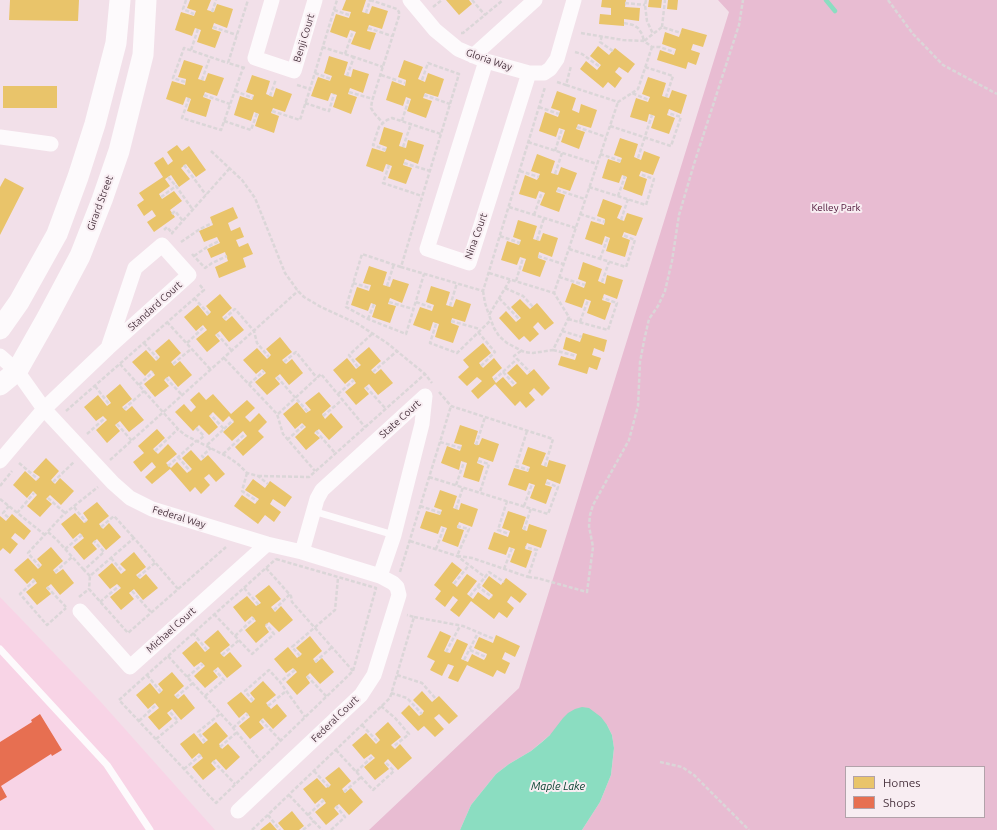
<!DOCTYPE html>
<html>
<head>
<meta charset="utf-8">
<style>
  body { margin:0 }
  #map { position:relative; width:997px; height:830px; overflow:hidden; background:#f2e0e9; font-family:Ubuntu,sans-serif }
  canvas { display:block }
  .legend { position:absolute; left:845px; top:766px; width:140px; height:52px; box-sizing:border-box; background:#f8edf2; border:1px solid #b2a2aa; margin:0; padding:5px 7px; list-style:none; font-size:12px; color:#48323d }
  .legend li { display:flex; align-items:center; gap:8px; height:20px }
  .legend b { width:20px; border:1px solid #b2a2aa }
</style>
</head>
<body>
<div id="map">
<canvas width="997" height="830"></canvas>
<ul class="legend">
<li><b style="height:11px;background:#e9c46a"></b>Homes</li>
<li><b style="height:11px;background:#e76f51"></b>Shops</li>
</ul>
</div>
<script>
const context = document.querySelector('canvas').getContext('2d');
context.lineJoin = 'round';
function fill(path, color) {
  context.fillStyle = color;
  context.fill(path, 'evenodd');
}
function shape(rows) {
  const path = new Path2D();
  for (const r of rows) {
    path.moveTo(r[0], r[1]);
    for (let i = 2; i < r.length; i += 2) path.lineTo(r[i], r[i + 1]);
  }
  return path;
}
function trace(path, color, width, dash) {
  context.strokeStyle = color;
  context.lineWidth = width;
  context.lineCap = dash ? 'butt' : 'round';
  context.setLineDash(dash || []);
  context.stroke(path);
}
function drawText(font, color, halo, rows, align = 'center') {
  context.font = font + ' Ubuntu,sans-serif';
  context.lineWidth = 4;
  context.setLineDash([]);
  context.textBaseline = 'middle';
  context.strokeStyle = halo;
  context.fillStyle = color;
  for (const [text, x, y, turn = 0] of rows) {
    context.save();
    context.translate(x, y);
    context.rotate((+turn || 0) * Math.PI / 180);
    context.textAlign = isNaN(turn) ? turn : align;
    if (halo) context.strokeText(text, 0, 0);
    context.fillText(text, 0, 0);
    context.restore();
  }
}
fill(shape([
  [0,597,100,701,215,830,0,830]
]), '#f8d4e6');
fill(shape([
  [718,0,997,0,997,830,582,830,600,802,611,775,614,748,612,735,607,725,550,735,531,751,509,764,496,774,471,805,460,830,369,830,519,688,729,12],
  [846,767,984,767,984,817,846,817]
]), '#e8bcd2');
fill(shape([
  [582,707,589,708,601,717,607,725,612,735,614,748,611,775,600,802,582,830,460,830,471,805,496,774,509,764,531,751,542,742,550,735,563,718,568,713,575,709]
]), '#8bddc1');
fill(shape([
  [10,0,79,0,78,21,9,20],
  [190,0,211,0,207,10,214,12,217,4,233,9,227,28,214,23,212,29,221,32,215,48,197,42,201,30,195,28,192,36,175,30,181,12,194,16,196,11,187,8],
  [346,0,366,0,362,12,369,14,372,6,388,11,382,29,369,25,367,31,376,33,370,50,351,44,356,32,350,30,347,38,330,32,336,14,349,18,351,12,342,10],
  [446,0,469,0,472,4,459,15],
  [602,0,626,0,625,7,640,8,639,21,624,19,624,26,599,24,600,14,611,15,611,8,601,7],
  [649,0,662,0,661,8,648,7],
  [668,0,678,0,677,10,667,9],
  [682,28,707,35,703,47,693,44,691,50,700,53,696,65,688,62,686,69,657,60,660,50,674,55,676,49,662,44,665,32,679,37],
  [598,46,609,55,615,48,635,64,628,73,619,67,615,72,622,78,615,88,608,82,603,88,580,69,586,61,597,70,601,65,590,56],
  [329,56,348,62,344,75,351,77,353,69,369,74,363,93,350,88,348,94,357,97,351,114,333,107,337,95,331,93,328,101,311,96,318,77,330,81,332,76,324,73],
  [184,60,203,66,198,79,205,81,208,73,224,78,217,96,205,92,203,97,211,100,206,117,187,111,191,99,186,97,183,105,166,99,172,81,185,85,186,79,178,77],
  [404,60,423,67,418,79,425,82,428,73,444,79,438,97,425,93,423,98,432,101,426,118,407,111,411,99,406,97,403,106,386,100,392,81,405,86,406,80,398,77],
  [252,75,270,81,266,94,273,97,276,88,292,94,285,112,273,108,271,113,279,116,274,133,255,126,259,114,254,112,251,121,234,115,240,96,252,100,254,95,246,92],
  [648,77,666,83,662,96,669,98,672,90,687,95,681,114,669,109,667,115,675,118,669,134,651,128,655,116,649,114,647,122,630,117,636,98,648,102,650,97,642,94],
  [3,86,57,86,57,108,3,108],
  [557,91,576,98,572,110,579,113,581,104,597,110,591,128,578,124,576,129,585,132,579,149,561,142,565,130,559,128,556,137,539,131,545,112,558,117,560,111,551,108],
  [384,127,403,133,399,146,406,148,408,140,424,145,418,164,405,159,403,165,412,168,406,184,388,178,392,166,386,164,383,172,366,166,372,148,385,152,387,147,379,144],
  [620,138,638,144,634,157,641,160,644,151,660,157,653,175,641,171,639,176,647,179,642,196,623,189,627,177,622,175,619,183,602,178,608,159,620,163,622,158,614,155],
  [177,145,182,151,189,146,206,170,196,177,186,164,181,168,190,179,179,187,171,175,165,179,170,186,159,194,162,199,174,191,182,201,170,210,175,217,154,232,147,222,156,216,152,210,144,216,137,205,144,200,139,193,163,177,154,163,163,157,168,165,173,161,167,152],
  [537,154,555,161,551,173,558,175,561,167,577,173,570,191,558,187,556,192,565,195,559,212,540,205,545,193,539,191,536,199,519,194,525,175,537,180,540,174,531,171],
  [5,178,24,188,0,235,0,187],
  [603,199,622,206,617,218,624,221,627,213,643,218,636,236,624,232,622,237,630,240,625,257,606,251,610,238,605,236,602,245,585,239,591,221,604,225,605,219,597,216],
  [233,207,238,218,228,223,231,231,240,227,244,237,236,240,239,247,248,243,253,254,243,258,246,267,219,278,215,267,228,261,225,252,211,258,207,249,220,243,217,237,204,242,199,231,213,225,210,217],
  [518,220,537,226,533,239,540,241,543,233,558,238,552,257,539,252,538,258,546,261,540,277,522,271,526,259,520,257,517,265,501,260,507,241,519,245,521,240,513,237],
  [583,262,602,269,598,281,605,284,607,275,623,280,617,299,604,294,602,300,611,303,605,320,587,313,591,301,585,299,582,308,565,302,572,283,584,288,586,282,578,279],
  [369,266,387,272,383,285,390,287,393,279,409,284,402,303,390,298,388,304,396,306,390,323,372,317,376,305,371,303,368,311,351,305,357,287,369,291,371,285,363,283],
  [431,286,450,292,446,305,453,307,456,299,471,304,465,322,452,318,451,323,459,326,453,343,435,337,439,324,433,322,430,331,413,325,420,307,432,311,434,305,426,302],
  [220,294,232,308,222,317,226,321,232,316,244,330,229,342,220,331,215,335,220,341,207,352,196,339,207,330,203,325,196,331,184,317,198,305,207,316,211,312,206,306],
  [520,299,530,309,537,303,554,323,545,330,538,322,533,327,539,334,530,342,524,336,519,340,499,318,506,311,516,322,521,318,511,307],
  [583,333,607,340,604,352,594,348,592,355,601,358,597,370,589,367,587,374,558,365,561,356,575,360,577,354,563,349,566,337,580,342],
  [280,337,292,352,282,360,286,364,292,359,303,373,289,385,280,374,275,378,280,384,267,395,255,382,266,373,262,369,256,374,243,360,257,348,267,359,271,355,266,349],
  [169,339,181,353,171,362,174,366,180,361,192,375,178,387,169,376,164,380,169,386,155,397,144,384,155,375,151,370,145,376,132,362,146,350,156,361,160,357,155,351],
  [483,343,491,353,479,363,483,368,494,358,502,368,492,377,496,383,503,377,512,387,517,383,507,373,517,364,527,375,534,369,550,388,542,396,534,388,529,393,535,400,526,408,520,401,515,406,495,384,478,399,471,391,482,381,477,377,467,386,458,377,469,367,463,360],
  [369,347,381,361,371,370,375,374,381,369,393,383,378,395,369,384,364,388,369,394,356,405,345,392,356,383,352,378,345,384,333,370,347,358,356,369,361,365,355,359],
  [120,384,132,399,122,407,126,411,132,406,144,420,129,432,120,421,115,425,120,431,107,443,96,430,107,420,103,416,96,421,84,407,98,395,107,406,111,403,106,396],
  [199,392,206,400,213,394,231,414,247,400,255,408,245,417,250,422,259,413,267,422,258,431,264,437,243,456,235,447,247,436,243,431,232,441,223,432,234,422,229,416,223,422,213,412,209,416,218,427,209,435,199,425,193,431,175,412,184,404,191,412,196,407,190,400],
  [319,392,331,406,322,414,325,419,331,413,343,427,329,440,319,429,314,433,320,438,306,450,295,437,306,427,302,423,295,429,283,414,297,402,306,413,311,410,305,403],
  [460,425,478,431,474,444,479,445,482,438,499,444,493,462,479,457,477,463,484,466,479,482,463,477,467,463,461,461,459,470,441,463,447,446,460,451,462,445,454,443],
  [157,429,165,438,153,449,158,454,168,444,177,454,166,463,171,468,177,462,187,473,192,469,182,458,191,450,201,461,208,455,225,474,216,482,209,474,204,478,210,485,201,494,195,487,190,492,170,469,152,484,145,477,156,467,152,462,141,472,133,462,144,453,138,446],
  [528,447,546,453,541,465,547,467,549,460,566,465,560,484,547,479,545,485,552,487,546,504,530,498,535,485,529,483,526,491,508,485,514,468,528,472,530,467,522,464],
  [46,458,59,471,51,480,55,484,60,478,74,491,61,505,50,495,46,499,52,504,40,517,27,506,37,495,33,491,27,498,13,485,25,471,36,481,40,477,33,472],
  [253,479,265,488,270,481,292,497,285,507,273,499,270,504,281,512,274,522,265,515,258,524,234,506,242,495,255,504,259,499,245,490],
  [440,490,457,496,453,508,459,510,461,503,478,509,472,527,459,522,457,528,464,530,458,547,442,541,447,528,441,526,438,534,420,528,426,511,440,515,442,510,434,507],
  [97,502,109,516,99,524,103,529,109,523,121,537,106,550,97,539,92,543,97,549,84,560,73,547,84,538,80,533,73,539,61,524,75,513,84,523,88,520,83,513],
  [508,511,526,517,522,529,527,531,529,524,547,530,541,548,527,543,525,549,532,551,526,568,510,562,515,549,509,547,506,555,488,549,494,532,508,537,510,531,502,528],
  [12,514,31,531,24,540,15,533,11,538,18,544,10,554,3,548,0,551,0,516,6,521],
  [51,547,63,561,53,570,56,574,63,569,74,583,60,595,51,584,46,588,51,594,37,605,26,592,37,583,33,578,27,584,14,570,28,558,38,569,42,565,37,559],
  [134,552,146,567,136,575,140,579,146,574,158,588,143,600,134,589,129,593,134,599,121,610,110,597,121,588,117,584,110,589,98,575,112,563,121,574,126,570,120,564],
  [452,562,462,570,452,583,454,584,457,587,467,574,477,581,467,594,473,599,478,592,489,600,493,595,482,586,489,576,501,585,506,578,527,594,520,603,511,596,507,602,514,608,507,618,499,612,494,619,471,601,459,617,450,610,458,600,453,596,445,607,435,599,441,591,434,585],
  [269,585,281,599,271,607,275,612,281,606,293,620,279,632,269,622,265,626,269,632,256,643,245,630,256,621,252,616,245,622,233,607,247,596,256,606,261,603,255,596],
  [218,630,230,645,220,653,224,657,230,652,242,666,227,678,218,667,213,671,218,677,205,688,194,676,205,666,201,662,194,667,182,653,196,641,205,652,210,648,204,642],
  [440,631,451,636,444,651,446,652,450,653,457,639,468,644,461,659,468,662,472,654,484,660,486,657,487,654,474,648,479,637,493,643,496,635,520,646,515,657,505,652,502,659,510,663,505,674,497,670,493,677,467,665,458,682,448,678,454,666,448,664,442,676,430,670,435,661,427,657],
  [310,636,322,651,313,659,316,663,322,658,334,672,320,684,310,673,306,677,310,683,297,695,286,682,297,672,293,668,286,673,274,659,288,647,297,658,302,654,296,648],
  [172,672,184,686,174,695,178,699,184,694,195,708,181,720,172,709,167,713,172,719,159,730,148,717,159,708,155,703,148,709,136,695,150,683,159,694,163,690,158,684],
  [263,681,276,695,266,703,271,709,277,704,287,716,273,729,263,718,259,722,264,728,250,739,239,726,250,717,246,712,239,718,227,703,241,692,251,703,255,699,250,693],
  [422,691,432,702,439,696,458,716,449,724,439,714,434,718,444,729,435,737,424,726,418,731,401,713,409,705,419,716,422,714,424,711,413,700],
  [216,722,228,736,219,744,222,749,228,744,240,757,226,770,216,759,211,763,216,769,203,780,192,767,203,758,199,753,192,759,180,744,194,733,203,744,208,740,202,734],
  [388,722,401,737,391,745,395,749,400,744,412,758,398,770,388,759,384,763,389,769,375,780,364,767,375,758,371,754,364,759,352,745,366,733,376,744,380,740,375,734],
  [339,767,351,781,342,789,345,793,351,788,363,802,349,815,339,804,334,808,339,814,326,825,315,812,326,803,322,798,315,804,303,789,317,778,326,788,331,785,325,778],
  [292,811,304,826,299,830,284,830,278,823],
  [270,822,277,830,260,830]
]), '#e9c46a');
fill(shape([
  [40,714,62,750,52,756,51,754,1,786,7,797,0,801,0,742,32,722,31,720]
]), '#e76f51');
trace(shape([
  [826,0,835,11]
]), '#8bddc1', 4.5);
trace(shape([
  [186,0,183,9,194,14],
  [370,0,397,9,399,12,399,16,372,101,371,108,374,113,383,123],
  [472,0,485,15],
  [646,0,645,5,647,21,653,34],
  [888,0,913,34,943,65,997,94],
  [625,3,645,5],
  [433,7,442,0],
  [334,10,349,15],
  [212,12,216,0],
  [366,13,370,0],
  [624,23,633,25,638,28,642,34,644,41,662,27,681,33],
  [213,27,237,35],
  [662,27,665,0],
  [368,28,392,36],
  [461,33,463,33,503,0],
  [581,33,623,40,644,41,652,47,660,47,674,52],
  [602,36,600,42,613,51],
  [322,47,354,57],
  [191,50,198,29],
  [575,52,582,54,600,67],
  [345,54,353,31],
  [645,67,673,76,666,97],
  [245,68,228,63,248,0],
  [315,73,331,79],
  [381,75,405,83],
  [347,76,354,57,383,67],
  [202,80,210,57],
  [422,80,428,63,459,74,401,267,483,291,545,87],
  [185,82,173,78,184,48,228,63],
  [557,82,566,85,571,66],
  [297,85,310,89,337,0],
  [566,85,618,102,632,93,649,100],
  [235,91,253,98],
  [349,92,373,99],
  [632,93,638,89,652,47],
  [204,95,230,104],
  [424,95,450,104],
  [270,96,276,79],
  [189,98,182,118,221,130,243,68],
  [305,103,329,111,334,94],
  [539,107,559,114],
  [272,111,300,120,310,89],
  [224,121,251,130,257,113],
  [402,121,409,98],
  [610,126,671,146,681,117,668,113],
  [577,127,606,137],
  [528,142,597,164],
  [403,147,411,124],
  [386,150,373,145,379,127,383,123,387,120,392,118,441,134],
  [211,151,242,180,255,198,285,273,298,291,304,297,321,307,358,324,387,343,425,374,432,383],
  [555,151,562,129],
  [600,154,621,161],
  [638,158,652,115],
  [404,163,430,171],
  [184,165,206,195],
  [389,165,383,183,422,196],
  [520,171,539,177],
  [555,174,562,153],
  [168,177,176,186],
  [589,187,646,205,654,179,640,174],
  [557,190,585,199],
  [618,196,625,176],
  [161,197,176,186,193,210],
  [509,207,576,228],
  [172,214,175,211,183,221],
  [580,214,605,222],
  [534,215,542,192],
  [621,220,628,199],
  [164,230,167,227,172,233],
  [173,234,172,233,229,169],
  [500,236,520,243],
  [537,240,544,218],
  [181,242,200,229,212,223],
  [569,249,626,267,635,240,623,235],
  [192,254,205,268,212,263,227,256],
  [194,256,207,247,219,241],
  [538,256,563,264],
  [600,259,608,237],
  [401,267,362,254,346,307,368,319,406,334,424,274],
  [489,273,554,293,618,102],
  [559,277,585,285],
  [510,280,489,315,494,328,499,336,507,343,524,352,533,353,553,350,569,317,554,293],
  [516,281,523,258],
  [602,282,609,262],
  [353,283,370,288],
  [387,286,394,264],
  [505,288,523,296,533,307],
  [483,291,485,303,489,315],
  [194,298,209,314],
  [499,298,519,319],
  [389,302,413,309],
  [416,302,433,308],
  [450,306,457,283],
  [224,319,235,309,254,331,257,343,269,357],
  [368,319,374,304],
  [568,319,608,330,617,303,603,298],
  [451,321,480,329],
  [167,322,211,370],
  [580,322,588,300],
  [436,324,430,343,457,353,491,320],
  [562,331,582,337],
  [478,332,495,352,481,366],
  [217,334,232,351],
  [144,343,158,359],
  [187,343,204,327],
  [553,350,576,356],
  [521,351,514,356,530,372],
  [224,358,277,414,283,434,315,471],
  [284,362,296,352,317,378],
  [120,364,178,429,185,435,228,457,238,464,247,473,258,476,268,484],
  [173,364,191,349],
  [358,367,349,355,372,334],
  [373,372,397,351],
  [503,372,515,385],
  [277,377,308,412],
  [166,378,182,395],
  [494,380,517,359],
  [249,384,264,371],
  [139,385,153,372],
  [95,386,109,404],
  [366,387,386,409],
  [439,392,451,406,553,439,545,466],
  [338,394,354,380],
  [124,409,144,391],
  [66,411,204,290,199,284],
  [278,414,321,374,365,427],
  [323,416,342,400],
  [117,424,132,441],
  [196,428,204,436,198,441],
  [224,429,233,420],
  [316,431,335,453],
  [527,431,516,466,529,470],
  [87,434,105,418],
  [287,440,304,425],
  [440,442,461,448],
  [207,445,224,429,211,415],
  [476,445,485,417],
  [155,451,178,429],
  [223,454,245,434],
  [178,457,190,471],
  [204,458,202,456,211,448],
  [110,460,298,291],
  [478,461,489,464,480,492],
  [19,463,38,479],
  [168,466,196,441],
  [247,473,242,491,257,501],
  [258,476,309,477,425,374],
  [429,477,548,514,558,487,545,482],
  [53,482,74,462],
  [456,485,464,462],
  [0,486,12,471],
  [48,498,65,513],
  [0,499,45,535],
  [507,501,498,530,509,534],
  [9,506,3,513,9,518],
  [420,506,441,513],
  [524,506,532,484],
  [74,507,86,522],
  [456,509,463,487],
  [17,513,34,493],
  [457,526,469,529,457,556,472,558,528,577,537,550,525,547],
  [101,527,114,516,134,538],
  [524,530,531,508],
  [48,532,57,540,84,570],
  [410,541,457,556,485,577,489,572,504,582],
  [65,549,82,535],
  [436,549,444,527],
  [111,558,123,572],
  [276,559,376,588,353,671,216,803,119,700,276,559],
  [40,567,28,553,63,515,98,487],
  [266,568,291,596,292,602,353,671],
  [504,569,512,548],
  [55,572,72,557],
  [400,572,451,406],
  [90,576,84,570,104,552,94,541],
  [138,577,155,563],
  [528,577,537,578,587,592,593,547,589,526,590,515,593,505,629,440,638,406,640,362,644,341,649,319,658,306,665,291,672,261,679,215,694,164,739,25,743,0],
  [35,580,20,594,47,625,66,608],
  [454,584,469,565],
  [477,586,492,597],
  [47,587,66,607],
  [244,588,259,605],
  [178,589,134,538,90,576,89,589,128,633,226,547],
  [132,591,151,612],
  [470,596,485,577],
  [79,597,89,589],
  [100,602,119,586],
  [274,610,290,594],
  [214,614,252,654,274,634,266,624],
  [414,617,463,626,494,639],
  [193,633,207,650],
  [235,636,254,618],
  [470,650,486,657],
  [446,652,460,626],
  [222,655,239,640],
  [168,656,231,725,233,728,260,760],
  [300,656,292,647,335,610,338,578],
  [464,660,478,633],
  [315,662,332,647],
  [295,670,280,682,305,717],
  [147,675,161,692],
  [397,675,422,683,436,699],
  [307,676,327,697],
  [187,677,203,664],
  [391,693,407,698,422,714],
  [205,696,224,680,215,670],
  [176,697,193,683],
  [253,701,245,691,269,670,280,682],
  [268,706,286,691],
  [381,706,395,718,409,734,393,747],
  [261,720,281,741],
  [139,721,156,705],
  [362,725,378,742],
  [233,728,248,714],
  [156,739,178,721,169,711],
  [205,742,198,732,221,713],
  [220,747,236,733],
  [336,750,373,790,394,771,385,762],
  [213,761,235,784],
  [660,762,682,767,694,775,749,830],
  [184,769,201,755],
  [314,771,329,787],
  [356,772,373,756],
  [344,792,361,777],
  [289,795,322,830],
  [268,815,280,830],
  [308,815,324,800],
  [252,830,390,698,414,617,407,615],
  [303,830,314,821],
  [331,830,345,817,336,806]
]), '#dbd6d8', 2.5, [4, 2]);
trace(shape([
  [313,511,394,535],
  [0,649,107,765,150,830]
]), '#fdfafc', 7);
trace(shape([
  [272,0,255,58,294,71,315,0],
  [410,0,435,30,458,49,486,61,529,73,544,73,550,69,557,59,574,0],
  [473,56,535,0],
  [486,61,427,249,469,263,529,73],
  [0,137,51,144],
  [0,356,17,371,44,409,113,483,130,498,152,509,267,544,302,552,380,576,393,583,397,587,399,595,374,675,361,695,238,811],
  [0,461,44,409,108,348,189,275,162,245,135,268,108,348],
  [302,552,317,499,322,490,425,396],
  [380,576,394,535,422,424,425,396],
  [80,611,130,667,267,544]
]), '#fdfafc', 15);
trace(shape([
  [0,329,19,302,57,234,78,177,95,124,116,43,120,0],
  [0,385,17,371,47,318,80,256,102,200,119,151,143,55,146,0]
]), '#fdfafc', 21);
drawText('10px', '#48323d', '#f8edf2', [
  ["Benji Court",304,38,-73],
  ["Gloria Way",489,60,19],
  ["Girard Street",100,203,-70],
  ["Nina Court",476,236,-70],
  ["Standard Court",155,306,-42],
  ["State Court",400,419,-42],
  ["Federal Way",179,517,17],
  ["Michael Court",171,630,-42],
  ["Federal Court",335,719,-44]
]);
drawText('10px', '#490f33', '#f8edf2', [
  ["Kelley Park",836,208]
]);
drawText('italic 11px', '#08402f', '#f8edf2', [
  ["Maple Lake",558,786]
]);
</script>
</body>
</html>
